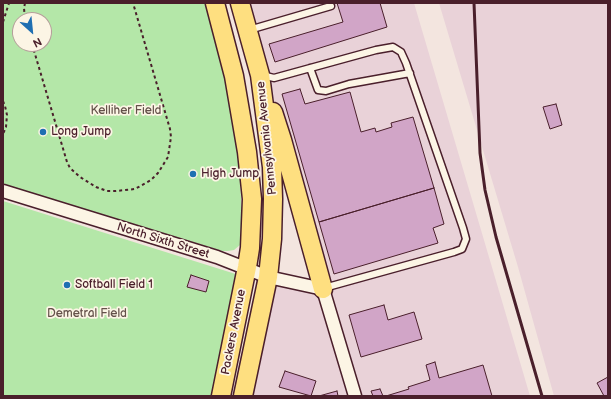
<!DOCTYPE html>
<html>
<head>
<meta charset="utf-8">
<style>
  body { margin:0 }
  #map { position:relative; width:611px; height:399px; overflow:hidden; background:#f3e5df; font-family:"Balsamiq Sans",sans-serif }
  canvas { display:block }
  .frame { position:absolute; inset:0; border:4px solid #4a1f2b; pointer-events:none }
  .north { position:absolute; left:12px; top:12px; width:40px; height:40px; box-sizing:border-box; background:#fcf5e5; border:1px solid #b59f9b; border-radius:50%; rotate:153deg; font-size:11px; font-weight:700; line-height:16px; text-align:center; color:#4a1f2b }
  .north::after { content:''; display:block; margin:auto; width:14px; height:18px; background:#1f6fb2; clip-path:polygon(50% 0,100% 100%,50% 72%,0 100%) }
</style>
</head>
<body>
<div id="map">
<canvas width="611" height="399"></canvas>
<div class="frame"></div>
<div class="north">N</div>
</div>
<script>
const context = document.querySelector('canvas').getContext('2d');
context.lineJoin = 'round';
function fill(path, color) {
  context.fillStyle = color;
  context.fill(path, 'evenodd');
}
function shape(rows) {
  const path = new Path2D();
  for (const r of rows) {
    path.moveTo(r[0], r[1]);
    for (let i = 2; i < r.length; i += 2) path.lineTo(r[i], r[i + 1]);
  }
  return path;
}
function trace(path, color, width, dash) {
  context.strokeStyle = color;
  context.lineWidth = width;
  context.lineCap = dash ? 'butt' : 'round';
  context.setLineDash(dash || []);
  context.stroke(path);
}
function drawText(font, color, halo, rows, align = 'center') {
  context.font = font + ' "Balsamiq Sans",sans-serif';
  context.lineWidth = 3.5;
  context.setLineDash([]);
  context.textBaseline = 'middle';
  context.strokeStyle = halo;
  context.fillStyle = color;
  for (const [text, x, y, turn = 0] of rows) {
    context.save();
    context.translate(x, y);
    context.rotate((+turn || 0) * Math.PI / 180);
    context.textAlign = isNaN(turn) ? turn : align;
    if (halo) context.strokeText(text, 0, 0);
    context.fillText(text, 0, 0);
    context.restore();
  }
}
fill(shape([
  [240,3,414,3,530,396,243,396,268,277,322,289],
  [439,3,608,3,608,396,554,396,518,267]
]), '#e9d2d8');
fill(shape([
  [3,3,207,3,221,53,238,137,243,238,240,245,234,250,228,251,222,251,3,184],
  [20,20,44,20,44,44,20,44],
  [3,201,242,276,213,396,3,396]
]), '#b4e7a8');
const building = shape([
  [337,3,380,3,387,27,275,62,269,44,343,22,337,3],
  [300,89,305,104,350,92,361,132,375,128,376,132,392,127,391,123,413,117,434,188,319,222,282,94,300,89],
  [556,104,562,125,550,129,543,107,556,104],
  [434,188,444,224,433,228,438,243,334,274,319,222,434,188],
  [191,275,209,281,206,292,187,287,191,275],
  [384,305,388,320,414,312,422,339,361,357,349,315,384,305],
  [435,362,439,378,483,365,492,396,386,396,409,389,408,387,430,380,426,365,435,362],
  [285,371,316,381,311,396,279,387,285,371],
  [608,377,608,396,604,396,597,383,608,377],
  [380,389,383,396,373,396,371,391,380,389],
  [337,391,338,396,319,396,337,391]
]);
fill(building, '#d1a5c7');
trace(building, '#4a1f2b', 1);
const lane = shape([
  [249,30,331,6],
  [310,68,318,90,326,91,349,84,410,73],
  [262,75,274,78,376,50,393,47,401,52,406,63,463,228,466,239,462,249,454,252,324,288]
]);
const street = shape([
  [3,191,217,257,268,277,323,289,355,396]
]);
const primary = shape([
  [215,3,234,76,247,152,252,199,250,248,247,267,221,396],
  [240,3,260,75,272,167,273,199,272,239,268,277,243,396],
  [273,112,282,140,323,289]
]);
trace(lane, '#4a1f2b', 9);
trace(street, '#4a1f2b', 15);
trace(primary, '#4a1f2b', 21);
trace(shape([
  [25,3,24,8,25,20],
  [3,22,9,3],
  [32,44,67,162,70,168,80,177,96,187,107,191,116,191,135,189,151,180,158,173,168,157,171,137,170,129,133,3],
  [3,101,5,106,7,115,6,127,3,134]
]), '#4a1f2b', 2, [3, 3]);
trace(lane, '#fcf5e5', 6);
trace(street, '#fcf5e5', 12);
trace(primary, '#fedf80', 18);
trace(shape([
  [474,3,480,153,485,190,496,237,542,396]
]), '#4a1f2b', 3);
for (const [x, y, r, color] of [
  [43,132,4,"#1f6fb2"],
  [193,174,4,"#1f6fb2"],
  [67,285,4,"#1f6fb2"]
]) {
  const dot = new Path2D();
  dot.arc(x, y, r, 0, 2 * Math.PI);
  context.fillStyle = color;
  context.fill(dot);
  trace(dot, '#fcf5e5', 1.5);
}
drawText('12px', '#64514a', '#fcf5e5', [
  ["Kelliher Field",126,111],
  ["Demetral Field",87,314]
]);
drawText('12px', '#4a1f2b', '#fcf5e5', [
  ["Long Jump",51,132],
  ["High Jump",201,174],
  ["Softball Field 1",75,285]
], 'left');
drawText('12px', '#4a1f2b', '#fcf5e5', [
  ["Pennsylvania Avenue",267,138,-96],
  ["North Sixth Street",163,241,17],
  ["Packers Avenue",234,332,-79]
]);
</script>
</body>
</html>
